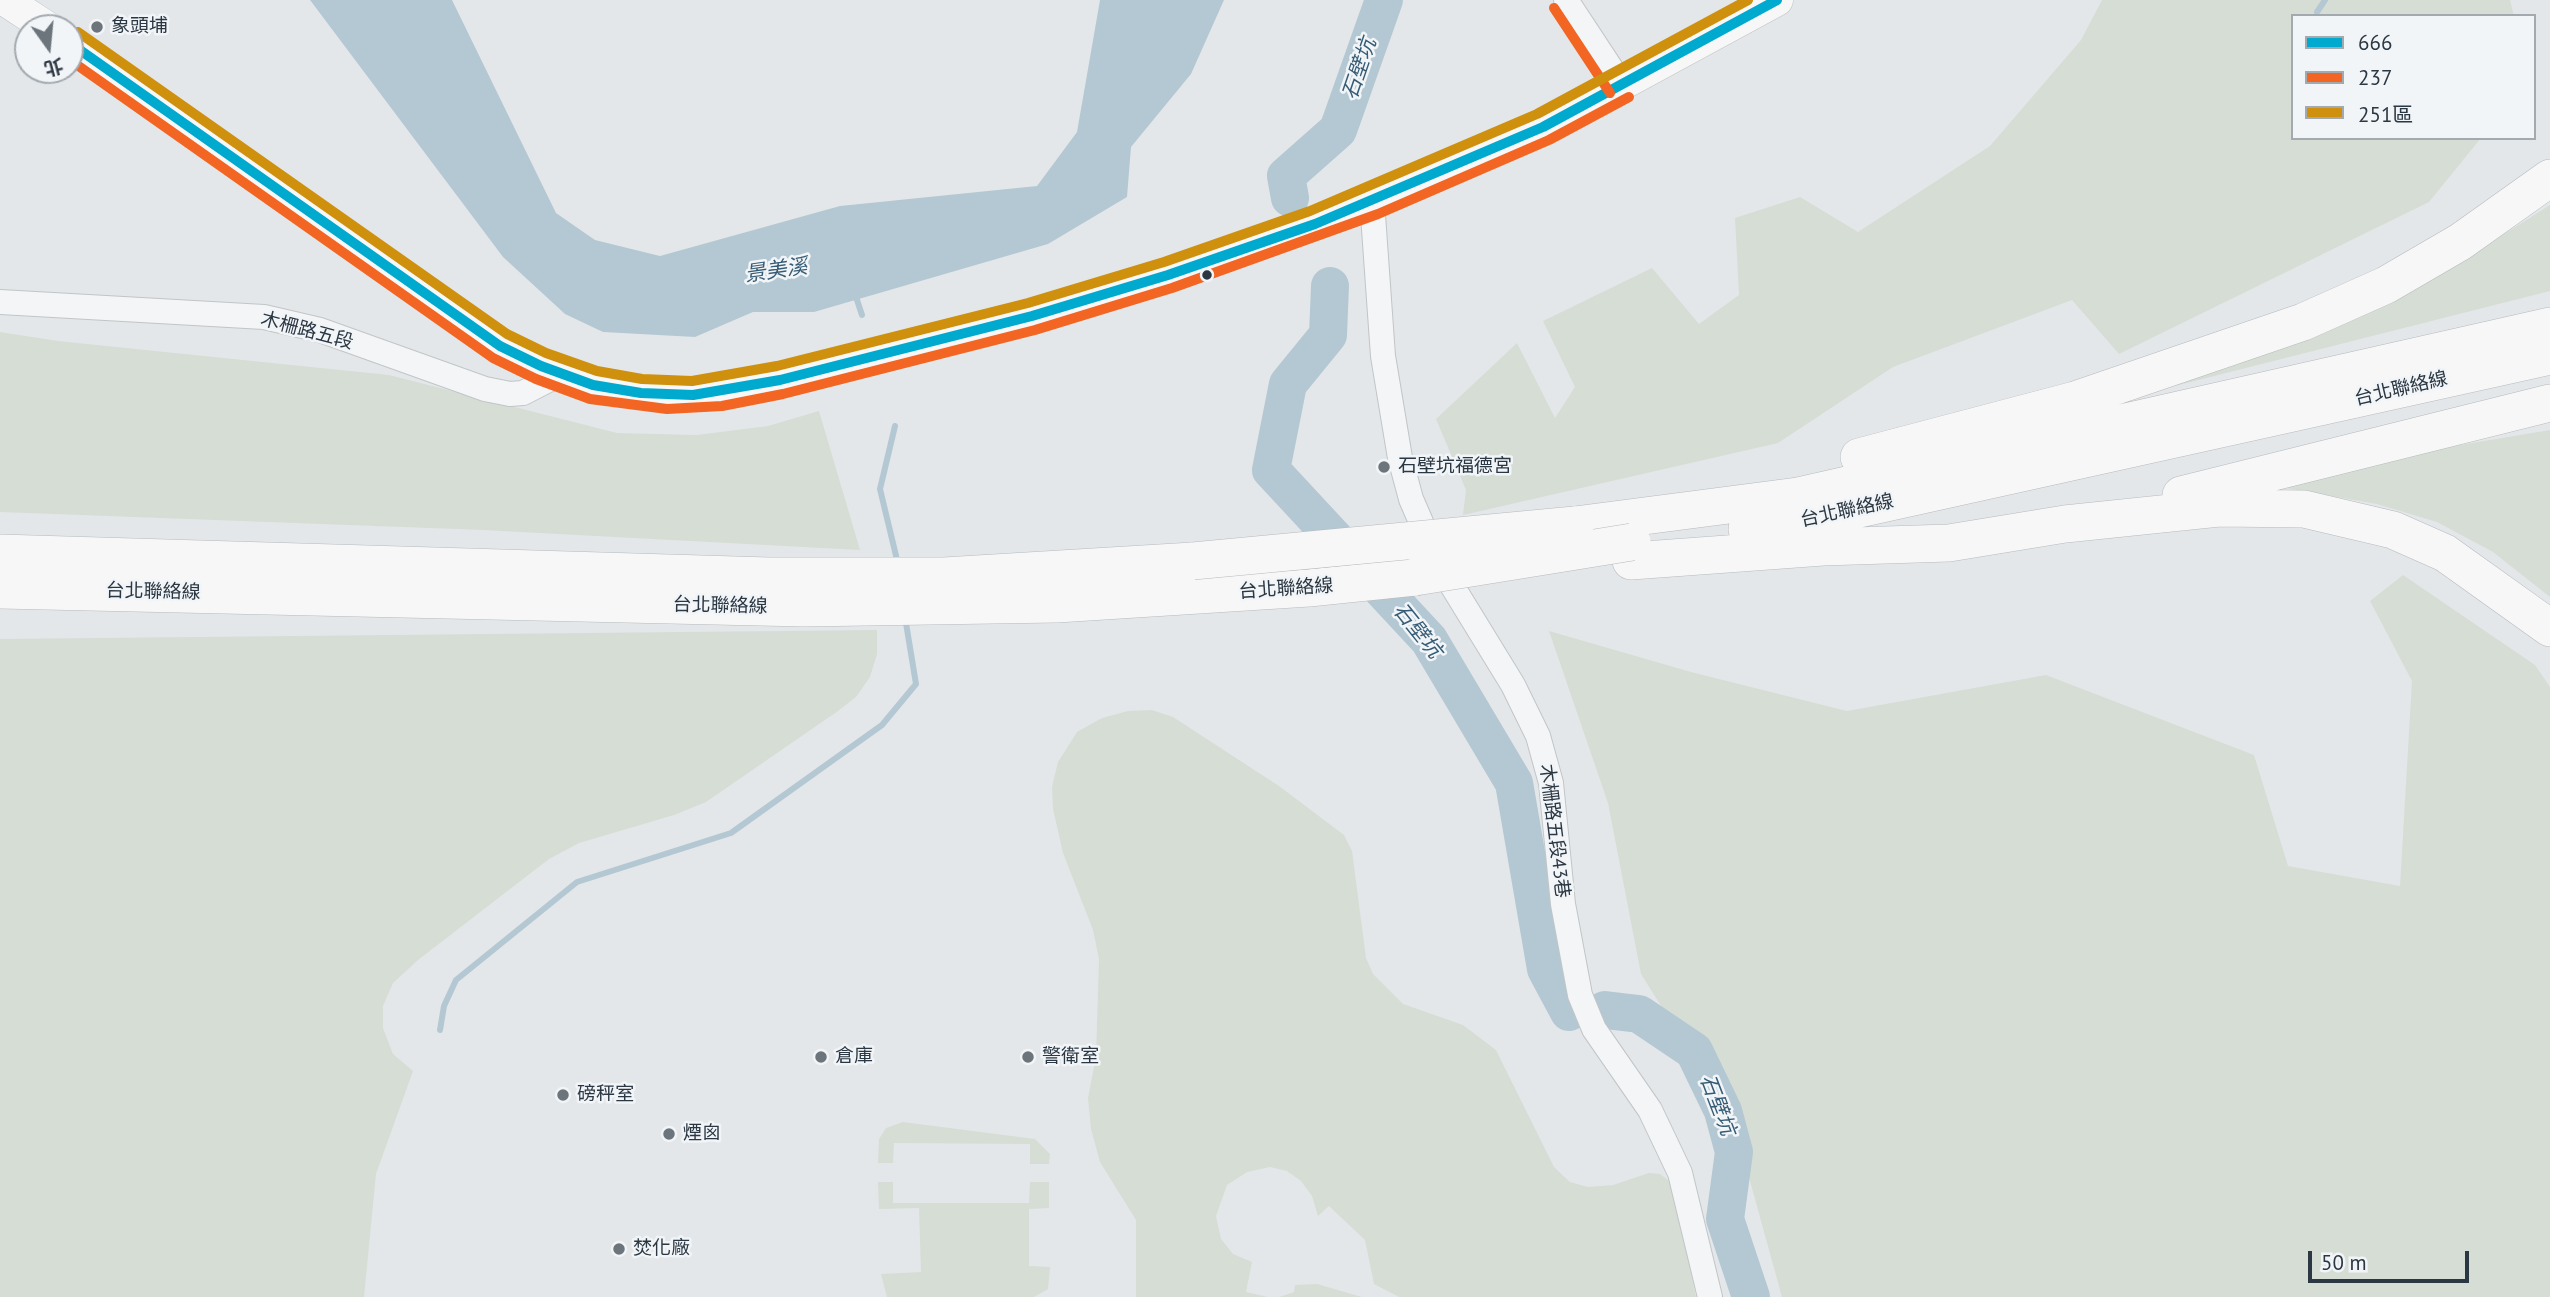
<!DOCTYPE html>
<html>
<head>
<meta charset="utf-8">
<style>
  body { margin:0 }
  #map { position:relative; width:2550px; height:1297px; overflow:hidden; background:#e4e7e9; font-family:"PT Sans","Noto Sans TC",sans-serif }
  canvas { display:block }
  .legend { position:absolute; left:2291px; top:14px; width:245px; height:126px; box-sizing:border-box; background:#f2f5f8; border:2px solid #a2a9af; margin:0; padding:9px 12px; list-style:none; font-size:21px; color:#2b3742 }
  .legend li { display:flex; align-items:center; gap:14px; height:35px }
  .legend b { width:35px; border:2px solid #a2a9af }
  .north { position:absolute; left:14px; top:14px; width:70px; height:70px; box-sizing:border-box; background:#f2f5f8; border:2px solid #a2a9af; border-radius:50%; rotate:165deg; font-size:19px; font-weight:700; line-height:28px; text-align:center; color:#2b3742 }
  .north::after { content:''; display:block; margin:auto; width:24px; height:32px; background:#6c757c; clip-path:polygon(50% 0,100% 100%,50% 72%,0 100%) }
  .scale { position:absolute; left:2308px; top:1251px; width:161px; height:32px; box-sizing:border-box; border:4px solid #2b3742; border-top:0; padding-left:9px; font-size:21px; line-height:24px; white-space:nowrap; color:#2b3742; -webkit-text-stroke:5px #f2f5f8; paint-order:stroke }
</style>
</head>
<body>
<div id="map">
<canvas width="2550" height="1297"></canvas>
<ul class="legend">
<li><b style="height:9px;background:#00a9ce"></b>666</li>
<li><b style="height:9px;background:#f26522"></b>237</li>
<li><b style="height:9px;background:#ce900d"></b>251區</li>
</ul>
<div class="north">北</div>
<div class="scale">50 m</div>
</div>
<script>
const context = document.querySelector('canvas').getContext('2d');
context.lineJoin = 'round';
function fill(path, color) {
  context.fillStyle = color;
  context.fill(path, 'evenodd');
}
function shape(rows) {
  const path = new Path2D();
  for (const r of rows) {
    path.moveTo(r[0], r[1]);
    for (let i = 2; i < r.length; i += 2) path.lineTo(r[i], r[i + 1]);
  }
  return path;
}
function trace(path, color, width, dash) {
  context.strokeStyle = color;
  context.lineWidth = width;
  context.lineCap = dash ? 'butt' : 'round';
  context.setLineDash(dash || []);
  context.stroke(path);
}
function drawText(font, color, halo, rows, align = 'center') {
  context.font = font + ' "PT Sans","Noto Sans TC",sans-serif';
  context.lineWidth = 5;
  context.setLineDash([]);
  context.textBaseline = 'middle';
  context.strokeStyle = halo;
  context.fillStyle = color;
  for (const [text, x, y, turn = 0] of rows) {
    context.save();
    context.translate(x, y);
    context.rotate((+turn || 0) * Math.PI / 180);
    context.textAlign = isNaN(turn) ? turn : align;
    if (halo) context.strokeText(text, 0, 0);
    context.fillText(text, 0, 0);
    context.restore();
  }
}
fill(shape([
  [2102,0,2510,0,2514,16,2293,16,2293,138,2481,138,2429,202,2119,354,2072,300,1893,367,1778,443,1463,515,1466,490,1436,419,1517,343,1555,418,1575,387,1543,321,1652,268,1699,324,1739,295,1735,218,1800,197,1858,232,1990,146,2081,40],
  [2550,205,2550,291,2151,392,2487,245],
  [0,332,58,341,389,375,617,433,697,435,768,426,819,411,860,550,483,530,0,512],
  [2550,430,2550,597,2493,552,2437,522,2377,504,2280,487,2448,447],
  [2403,575,2535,665,2550,687,2550,1297,1782,1297,1734,1123,1641,974,1608,803,1549,631,1691,672,1847,711,2046,675,2254,755,2288,866,2400,886,2412,681,2370,601],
  [877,630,877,654,870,677,856,697,838,711,706,802,674,815,579,843,549,859,418,960,393,983,383,1006,383,1028,393,1054,413,1071,376,1174,364,1297,0,1297,0,639],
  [1152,710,1173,717,1279,786,1344,835,1352,851,1366,958,1373,974,1403,1004,1463,1025,1496,1050,1554,1167,1570,1182,1588,1187,1613,1185,1649,1173,1660,1174,1668,1180,1674,1191,1696,1297,1399,1297,1374,1284,1365,1240,1329,1206,1318,1216,1312,1196,1301,1181,1287,1171,1270,1167,1247,1172,1227,1185,1216,1216,1221,1239,1233,1254,1252,1262,1246,1292,1268,1297,1136,1297,1136,1220,1100,1162,1091,1129,1088,1098,1096,1057,1099,959,1093,930,1063,853,1053,809,1052,787,1058,762,1077,732,1102,718,1128,711],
  [903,1122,1035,1139,1050,1154,1049,1164,1030,1164,1030,1144,894,1143,893,1163,878,1163,879,1139,886,1128],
  [878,1182,893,1182,893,1203,1029,1203,1030,1182,1049,1182,1049,1208,1029,1209,1029,1266,1050,1267,1048,1289,1034,1297,887,1297,881,1274,921,1272,919,1208,879,1209],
  [1317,1284,1362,1297,1279,1297,1294,1292,1295,1285]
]), '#d6ddd5');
fill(shape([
  [310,0,452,0,556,213,595,240,660,256,840,206,1037,186,1077,132,1100,0,1224,0,1191,74,1131,147,1127,197,1048,244,814,312,753,312,695,337,603,332,565,314,503,257]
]), '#b4c8d3');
trace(shape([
  [2317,12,2325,0],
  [855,294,862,315],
  [895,426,880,489,898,564],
  [440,1030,444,1006,456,980,577,882,731,833,882,725,916,684,905,617]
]), '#b4c8d3', 6);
trace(shape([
  [1290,198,1286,176,1338,130,1384,0],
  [1330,286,1328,335,1288,384,1271,470,1429,640,1514,783,1546,969,1569,1012],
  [1605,1010,1639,1014,1694,1051,1723,1111,1734,1152,1725,1219,1751,1297]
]), '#b4c8d3', 38);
const minor = shape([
  [1566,0,1622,85],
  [1372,201,1383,356,1400,458,1411,499,1440,566,1513,685,1538,736,1551,783,1563,904,1580,995,1594,1029,1650,1110,1680,1173,1710,1297],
  [0,302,264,317,320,330,485,389,510,394,523,393,560,374]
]);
const major = shape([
  [5,0,48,28],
  [70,43,500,346,541,366,593,385,641,393,693,395,780,380,1032,316,1168,275,1315,224,1543,127,1777,0]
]);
const highway = shape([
  [1859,457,2075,400,2303,322,2386,285,2460,242,2550,178],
  [2181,495,2550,403],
  [1575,525,1798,496,2550,326],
  [1747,529,1796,523,2550,356],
  [0,553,769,576,944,576,1193,561],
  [1631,561,1823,547,1949,543,2065,524,2219,508,2304,509,2393,530,2445,553,2550,628],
  [0,590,804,608,1057,604,1309,588,1415,577]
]);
trace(minor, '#c2c5c7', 26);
trace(major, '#c0c4c7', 33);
trace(highway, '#b6babd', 38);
trace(minor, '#f3f5f6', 24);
trace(major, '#f7f7f7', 32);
trace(highway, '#f7f7f7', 37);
const highwayBridge = shape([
  [1193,561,1575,525],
  [1415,577,1632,542]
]);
trace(highwayBridge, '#b6babd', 38, []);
trace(highwayBridge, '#f7f7f7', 37);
trace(shape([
  [70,43,500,346,541,366,593,385,641,393,693,395,780,380,1032,316,1168,275,1315,224,1543,127,1777,0]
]), '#00a9ce', 10);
trace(shape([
  [1554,8,1610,93],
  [70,60,493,358,536,379,590,399,667,409,722,406,783,394,1035,330,1172,288,1378,214,1549,140,1629,97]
]), '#f26522', 10);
trace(shape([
  [78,32,507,334,546,353,597,371,642,379,692,381,777,366,1028,303,1164,262,1310,211,1537,114,1748,0]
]), '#ce900d', 10);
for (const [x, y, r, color] of [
  [97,27,7,"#6c757c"],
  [1207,275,6,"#2b3742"],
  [1384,467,7,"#6c757c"],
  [821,1057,7,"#6c757c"],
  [1028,1057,7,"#6c757c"],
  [563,1095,7,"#6c757c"],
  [669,1134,7,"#6c757c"],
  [619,1249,7,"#6c757c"]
]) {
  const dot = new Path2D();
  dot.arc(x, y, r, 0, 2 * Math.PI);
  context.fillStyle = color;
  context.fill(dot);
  trace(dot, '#f2f5f8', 2.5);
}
drawText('19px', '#2b3742', '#f2f5f8', [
  ["象頭埔",111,27],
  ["石壁坑福德宮",1398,467],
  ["倉庫",835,1057],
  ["警衛室",1042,1057],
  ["磅秤室",577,1095],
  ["煙囪",683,1134],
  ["焚化廠",633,1249]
], 'left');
drawText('19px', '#2b3742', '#f2f5f8', [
  ["木柵路五段",307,331,15],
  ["台北聯絡線",2401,389,-13],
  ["台北聯絡線",1847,511,-12],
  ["台北聯絡線",1286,589,-4],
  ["台北聯絡線",153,592,1],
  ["台北聯絡線",720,606,1],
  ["木柵路五段43巷",1554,831,83]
]);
drawText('italic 21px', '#365c75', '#f2f5f8', [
  ["石壁坑",1360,69,-71],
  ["景美溪",776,271,-8],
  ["石壁坑",1417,631,51],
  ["石壁坑",1717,1105,69]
]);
</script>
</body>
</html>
